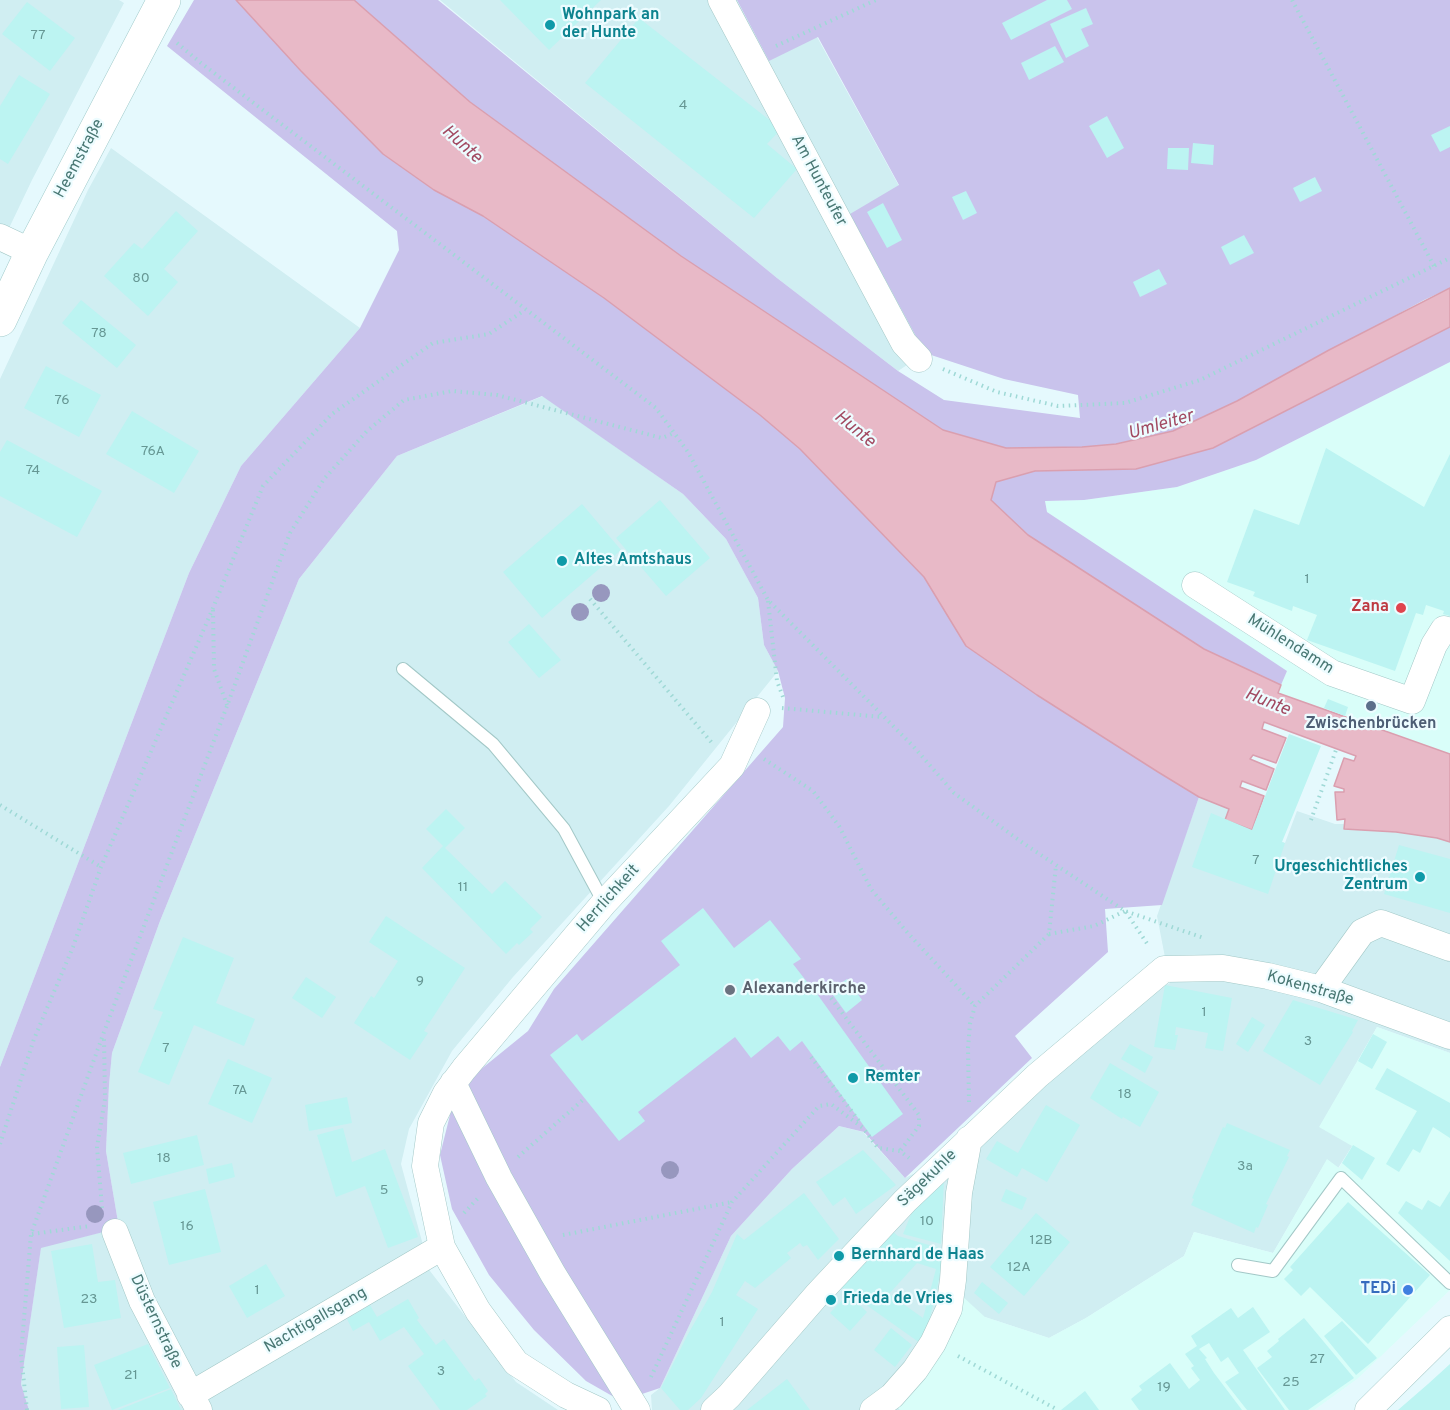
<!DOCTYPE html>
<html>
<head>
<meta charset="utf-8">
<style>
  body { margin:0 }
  canvas { display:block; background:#e5f9fd }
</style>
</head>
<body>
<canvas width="1450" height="1410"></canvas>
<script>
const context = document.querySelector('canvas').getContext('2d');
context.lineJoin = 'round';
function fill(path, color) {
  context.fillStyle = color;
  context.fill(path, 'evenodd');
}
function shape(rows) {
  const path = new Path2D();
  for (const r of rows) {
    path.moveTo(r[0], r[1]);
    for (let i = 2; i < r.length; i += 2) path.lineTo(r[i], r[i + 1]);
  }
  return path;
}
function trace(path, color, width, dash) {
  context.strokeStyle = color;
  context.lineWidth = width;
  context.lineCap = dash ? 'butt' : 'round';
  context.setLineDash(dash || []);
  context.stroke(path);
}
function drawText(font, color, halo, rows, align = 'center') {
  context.font = font + ' Overpass,sans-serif';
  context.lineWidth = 4.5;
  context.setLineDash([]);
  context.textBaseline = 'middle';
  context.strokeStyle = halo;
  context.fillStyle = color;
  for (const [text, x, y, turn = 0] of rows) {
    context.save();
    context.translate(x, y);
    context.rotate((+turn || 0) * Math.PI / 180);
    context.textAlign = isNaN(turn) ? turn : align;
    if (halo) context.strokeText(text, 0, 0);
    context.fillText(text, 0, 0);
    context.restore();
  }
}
fill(shape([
  [0,0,119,0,124,3,32,180,0,247],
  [440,0,737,0,769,60,817,37,899,186,925,353,898,371,777,278],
  [111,148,360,328,241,466,189,573,0,1067,0,379,88,190],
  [543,396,683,494,726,539,758,598,764,645,778,671,669,806,513,977,452,1051,409,1129,401,1164,430,1271,516,1382,558,1410,29,1410,21,1384,41,1247,119,1228,106,1151,109,1085,112,1053,160,921,299,579,397,456],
  [1199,797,1229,809,1225,820,1285,843,1297,811,1335,824,1345,824,1345,829,1396,832,1437,838,1450,842,1450,1053,1377,1027,1320,1127,1353,1145,1338,1168,1327,1160,1273,1253,1194,1232,1184,1256,1086,1318,1049,1338,985,1317,894,1401,900,1410,652,1410,651,1395,660,1388,731,1236,792,1169,839,1126,863,1132,905,1178,979,1142,1150,992,1170,983,1157,916]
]), '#d0eef2');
fill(shape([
  [1450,362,1450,754,1278,693,1286,671,1047,512,1045,501,1084,500,1177,487,1256,460],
  [1377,1027,1450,1053,1450,1290,1357,1379,1314,1410,900,1410,894,1402,961,1295,985,1317,1049,1338,1086,1318,1184,1256,1194,1232,1273,1253,1327,1159,1339,1168,1352,1146,1319,1127]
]), '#d9fef9');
fill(shape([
  [194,0,236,0,301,71,383,154,434,190,483,216,604,298,760,415,800,449,924,577,966,646,1037,695,1199,797,1162,905,1105,909,1108,952,1015,1036,1032,1058,905,1178,864,1132,839,1126,792,1169,731,1236,660,1388,621,1401,586,1381,534,1330,489,1275,452,1209,440,1155,453,1103,464,1083,528,1031,554,989,783,727,785,698,778,671,764,645,758,598,726,539,683,494,542,396,397,456,299,579,160,921,112,1053,109,1085,106,1151,119,1228,41,1248,21,1384,29,1410,0,1410,0,1067,189,573,241,466,360,328,399,250,397,231,167,46],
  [354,0,438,0,777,278,898,371,944,400,1080,418,1078,395,1004,379,925,353,850,214,899,185,818,37,769,61,737,0,1450,0,1450,288,1424,300,1237,401,1173,431,1116,444,1082,447,1006,448,943,430,681,256,470,102],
  [1450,327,1450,362,1256,460,1177,487,1084,500,1045,501,1047,512,1287,671,1281,685,1204,649,1028,535,991,500,996,482,1035,471,1136,469,1213,448]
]), '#c9c3ec');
const water = shape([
  [236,0,354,0,470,102,681,256,943,430,1006,448,1082,447,1116,444,1173,431,1237,401,1329,350,1450,288,1450,327,1213,448,1136,469,1035,471,996,482,991,500,1028,535,1204,649,1281,685,1278,693,1450,754,1450,842,1437,838,1396,832,1344,829,1345,819,1337,820,1335,792,1344,792,1344,789,1334,786,1344,758,1354,761,1356,756,1264,722,1262,729,1286,738,1276,763,1253,755,1250,759,1274,769,1266,790,1242,781,1240,787,1264,796,1252,830,1225,820,1229,809,1199,797,1158,772,1037,695,966,646,924,577,800,449,760,415,604,298,483,216,434,190,383,154,301,71,236,0]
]);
fill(water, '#e8b9c7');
trace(water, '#da9faf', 1.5);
fill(shape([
  [500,0,601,0,549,50],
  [1047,0,1067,0,1072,9,1011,40,1002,23],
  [27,2,75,38,50,71,2,34],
  [1086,8,1093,24,1081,29,1089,46,1066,58,1050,24],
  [639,18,781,129,767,144,797,169,754,218,585,83],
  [1055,46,1064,62,1029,80,1021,63],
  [19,75,50,94,8,164,0,159,0,106],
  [1107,116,1124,148,1107,158,1089,126],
  [1450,126,1450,147,1440,152,1431,135],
  [1193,143,1214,145,1213,165,1191,163],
  [1168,148,1189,148,1188,170,1167,169],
  [1315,177,1322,191,1300,202,1293,188],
  [966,191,977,213,963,220,952,197],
  [883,203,902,240,887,248,867,212],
  [176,211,198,231,164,269,178,282,148,316,104,276,134,243,142,249],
  [1244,235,1254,253,1230,265,1221,247],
  [1159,269,1167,284,1140,297,1133,282],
  [81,300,136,345,117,368,62,323],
  [46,366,101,395,79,437,24,408],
  [132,411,199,451,174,493,106,454],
  [7,440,102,491,77,537,0,496,0,452],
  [1326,448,1424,507,1450,454,1450,616,1443,614,1444,611,1426,605,1423,615,1416,613,1395,671,1307,640,1317,615,1293,606,1292,611,1253,596,1255,592,1227,582,1254,509,1299,525],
  [660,500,710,558,666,596,616,538],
  [582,504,621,550,542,618,503,572],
  [529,624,561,660,539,678,508,642],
  [1328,699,1348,707,1345,716,1324,708],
  [1289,734,1321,746,1282,842,1285,843,1268,894,1192,867,1211,813,1252,830],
  [446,809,465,828,445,848,492,894,505,881,542,917,530,929,533,932,519,945,517,943,506,954,422,868,443,846,426,829],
  [1399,845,1450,859,1450,913,1384,894],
  [703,908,734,948,770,920,801,959,793,964,811,987,817,982,821,987,815,991,903,1114,872,1137,802,1041,790,1051,778,1036,751,1058,735,1037,638,1112,645,1121,619,1141,550,1055,577,1034,582,1041,680,965,661,941],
  [386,916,465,968,424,1031,428,1033,410,1060,354,1023,371,996,374,998,398,961,369,942],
  [183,937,234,958,216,1003,255,1019,244,1046,194,1025,169,1085,138,1072,163,1012,153,1009],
  [306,977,336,997,322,1018,292,998],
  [847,979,862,1000,846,1013,830,991],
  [1165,985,1232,998,1223,1051,1205,1048,1208,1033,1176,1027,1175,1035,1178,1035,1175,1050,1154,1047],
  [1293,1000,1358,1020,1352,1031,1353,1032,1320,1085,1263,1051],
  [1252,1017,1265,1025,1248,1052,1236,1044],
  [1373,1034,1387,1042,1372,1069,1358,1061],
  [1130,1044,1153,1057,1145,1073,1121,1059],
  [228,1059,272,1078,252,1123,208,1104],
  [1110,1063,1159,1092,1140,1127,1123,1117,1122,1119,1090,1098],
  [1387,1068,1450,1103,1450,1138,1433,1127,1420,1153,1413,1149,1399,1172,1386,1164,1417,1111,1375,1089],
  [347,1097,352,1123,309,1131,305,1105],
  [1046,1105,1080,1125,1047,1182,1022,1168,1017,1177,986,1159,997,1141,1018,1153],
  [1227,1123,1290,1150,1287,1156,1289,1157,1266,1204,1268,1205,1258,1228,1256,1227,1254,1233,1191,1205,1194,1199,1192,1198,1223,1127,1225,1128],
  [343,1128,352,1162,385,1149,418,1237,388,1248,365,1186,336,1197,317,1135],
  [197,1135,204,1165,131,1184,123,1153],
  [1353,1145,1375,1158,1362,1180,1342,1163],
  [863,1150,896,1185,856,1214,845,1197,833,1206,816,1182],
  [232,1163,235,1177,209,1184,206,1169],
  [944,1180,941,1244,903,1234,921,1190],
  [205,1189,221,1252,169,1265,153,1202],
  [1006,1189,1027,1198,1022,1210,1001,1201],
  [1450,1191,1450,1261,1398,1213,1406,1201,1422,1210,1428,1200,1440,1207],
  [804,1193,839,1239,818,1260,807,1245,803,1247,800,1243,787,1253,791,1258,755,1288,745,1281,736,1295,758,1309,701,1398,688,1410,680,1410,661,1388,687,1336,712,1292,737,1234,744,1240],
  [1348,1202,1430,1275,1368,1344,1310,1287,1301,1296,1284,1279,1293,1270,1290,1267],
  [1036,1213,1070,1242,1024,1296,990,1267],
  [892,1231,898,1236,946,1250,929,1322,931,1324,920,1343,841,1287],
  [917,1263,936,1269,923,1318,889,1294],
  [92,1244,98,1282,115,1280,121,1318,64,1328,51,1251],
  [266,1264,285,1296,247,1318,229,1286],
  [982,1282,1008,1303,999,1314,974,1293],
  [848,1294,867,1312,850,1331,830,1313],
  [408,1299,419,1318,417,1320,436,1345,444,1339,475,1381,479,1378,488,1391,485,1394,487,1396,467,1410,440,1410,408,1366,424,1354,404,1327,380,1341,369,1322,353,1331,347,1319,370,1305,377,1317],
  [1253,1307,1270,1332,1243,1350,1285,1410,1247,1410,1225,1382,1239,1373,1228,1357,1221,1362,1209,1343,1199,1349,1207,1358,1205,1359,1214,1373,1242,1410,1139,1410,1131,1399,1142,1390,1139,1386,1170,1363,1189,1389,1200,1380,1191,1368,1194,1366,1185,1354,1197,1346,1191,1336,1231,1308,1238,1318],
  [1304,1318,1354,1378,1308,1410,1289,1410,1257,1368,1272,1357,1267,1351,1279,1341,1278,1339],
  [1342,1321,1377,1358,1356,1375,1324,1336],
  [891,1328,912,1345,895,1367,874,1350],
  [148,1344,170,1388,112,1410,94,1365],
  [84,1345,89,1407,61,1409,57,1347],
  [1450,1364,1450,1410,1398,1410,1428,1384],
  [787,1379,810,1410,747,1410],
  [171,1389,181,1410,118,1410],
  [1085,1391,1099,1410,1061,1410]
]), '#bcf4f2');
const lane = shape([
  [403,669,493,744,564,829,604,903],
  [1238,1265,1273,1271,1341,1178,1450,1283]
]);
const street = shape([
  [721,0,904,343,919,359],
  [0,237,32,252],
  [1195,585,1332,673,1412,701,1434,645,1444,629,1450,631],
  [1321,989,1362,932,1381,923,1450,948],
  [453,1083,499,1178,553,1274,637,1410],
  [115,1232,142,1301,199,1410],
  [190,1395,442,1247],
  [598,1410,566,1395,516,1363,478,1311,442,1247,425,1166,431,1123,446,1093,464,1069,604,903,732,766,757,711],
  [714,1410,729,1396,816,1296,905,1201,1037,1076,1164,969,1223,968,1268,976,1321,989,1450,1036],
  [873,1410,892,1396,915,1370,933,1343,949,1309,953,1280,959,1193,969,1139],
  [1368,1410,1450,1329]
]);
const secondary = shape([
  [0,320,32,252,164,0]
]);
trace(lane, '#a3c8c7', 14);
trace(street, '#a3c8c7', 27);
trace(secondary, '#a1cbcb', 34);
trace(shape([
  [1292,0,1434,266],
  [177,43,201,63,656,408,688,452,768,600,913,746,954,793,1023,843,1125,911,1204,938],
  [776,46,876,0],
  [943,369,997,392,1058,406,1125,403,1200,380,1450,258],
  [590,599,712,743],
  [768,601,777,681,783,697],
  [213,610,214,669,227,705],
  [782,708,882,717],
  [764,759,813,791,839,826,871,889,906,931,975,1006],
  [0,805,101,867],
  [1311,820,1336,750],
  [1126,912,1148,945],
  [1049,934,1094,926,1125,911],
  [831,998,919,1115,919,1126,900,1151],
  [811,1057,859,1121],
  [969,1102,968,1048,970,1024,975,1006,1049,934,1056,865],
  [0,1144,34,1039,73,947,101,867,213,608,263,486,332,414,433,343,489,334,525,310],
  [518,1157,585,1098],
  [102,1208,97,1147,105,1099,104,1037],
  [464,1213,479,1197],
  [32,1234,90,1226],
  [563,1235,732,1202],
  [958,1356,1058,1410],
  [651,1377,732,1202,819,1106,831,1104,863,1128,878,1148,900,1151,909,1158],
  [27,1410,21,1355,31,1234,104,1032,227,706,290,533,324,479,367,431,404,400,452,391,497,395,662,438,674,433]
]), '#9fd9d6', 4, [1.5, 4.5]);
trace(lane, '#fff', 12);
trace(street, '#fff', 26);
trace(secondary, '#fff', 33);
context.fillStyle = '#9797be';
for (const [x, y] of [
  [601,593],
  [580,612],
  [670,1170],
  [95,1214]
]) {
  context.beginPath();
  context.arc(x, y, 9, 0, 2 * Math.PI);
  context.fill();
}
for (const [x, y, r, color] of [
  [550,25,6,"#0f9aa8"],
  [562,561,6,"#0f9aa8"],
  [1401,608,6,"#e0444e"],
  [1371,706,6,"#5c6f8a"],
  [1420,877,6,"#0f9aa8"],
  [730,990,6,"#6b7280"],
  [853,1078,6,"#0f9aa8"],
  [839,1256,6,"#0f9aa8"],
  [1408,1290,6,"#3f7fe0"],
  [831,1300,6,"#0f9aa8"]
]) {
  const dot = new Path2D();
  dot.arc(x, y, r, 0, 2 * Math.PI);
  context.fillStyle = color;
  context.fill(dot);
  trace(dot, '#edfcff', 2);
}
drawText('14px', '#669794', null, [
  ["77",38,36],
  ["4",683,106],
  ["80",141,279],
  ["78",99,334],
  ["76",62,401],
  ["76A",153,452],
  ["74",33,471],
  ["1",1307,580],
  ["7",1256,861],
  ["11",463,888],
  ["9",420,982],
  ["1",1204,1013],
  ["3",1308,1042],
  ["7",166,1049],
  ["7A",240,1091],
  ["18",1125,1095],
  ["18",164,1159],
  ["3a",1245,1167],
  ["5",384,1191],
  ["10",927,1222],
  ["16",187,1227],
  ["12B",1041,1241],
  ["12A",1019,1268],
  ["1",257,1291],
  ["23",89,1300],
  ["1",722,1323],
  ["27",1317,1360],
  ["3",441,1372],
  ["21",131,1376],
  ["25",1291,1383],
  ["19",1164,1388]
]);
drawText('bold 16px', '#0d838f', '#edfcff', [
  ["Wohnpark an",562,16],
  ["der Hunte",562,34],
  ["Altes Amtshaus",574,561],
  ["Urgeschichtliches",1408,868,"right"],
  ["Zentrum",1408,886,"right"],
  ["Remter",865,1078],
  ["Bernhard de Haas",851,1256],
  ["Frieda de Vries",843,1300]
], 'left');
drawText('16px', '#497874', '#edfcff', [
  ["Heemstraße",80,159,-62],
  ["Am Hunteufer",818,181,62],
  ["Mühlendamm",1290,645,32],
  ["Herrlichkeit",609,899,-48],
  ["Kokenstraße",1310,989,16],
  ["Sägekuhle",928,1179,-44],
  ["Nachtigallsgang",316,1321,-30],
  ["Düsternstraße",155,1322,65]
]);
drawText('bold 16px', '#be3a42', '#edfcff', [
  ["Zana",1389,608]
], 'right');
drawText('bold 16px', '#4e5e75', '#edfcff', [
  ["Zwischenbrücken",1371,725]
]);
drawText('bold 16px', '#5b616d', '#edfcff', [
  ["Alexanderkirche",742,990]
], 'left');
drawText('bold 16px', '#366cbe', '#edfcff', [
  ["TEDi",1396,1290]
], 'right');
drawText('italic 18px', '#a24a62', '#edfcff', [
  ["Hunte",461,145,42],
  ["Umleiter",1161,426,-16],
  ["Hunte",854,430,39],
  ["Hunte",1267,703,22]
]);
</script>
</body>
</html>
